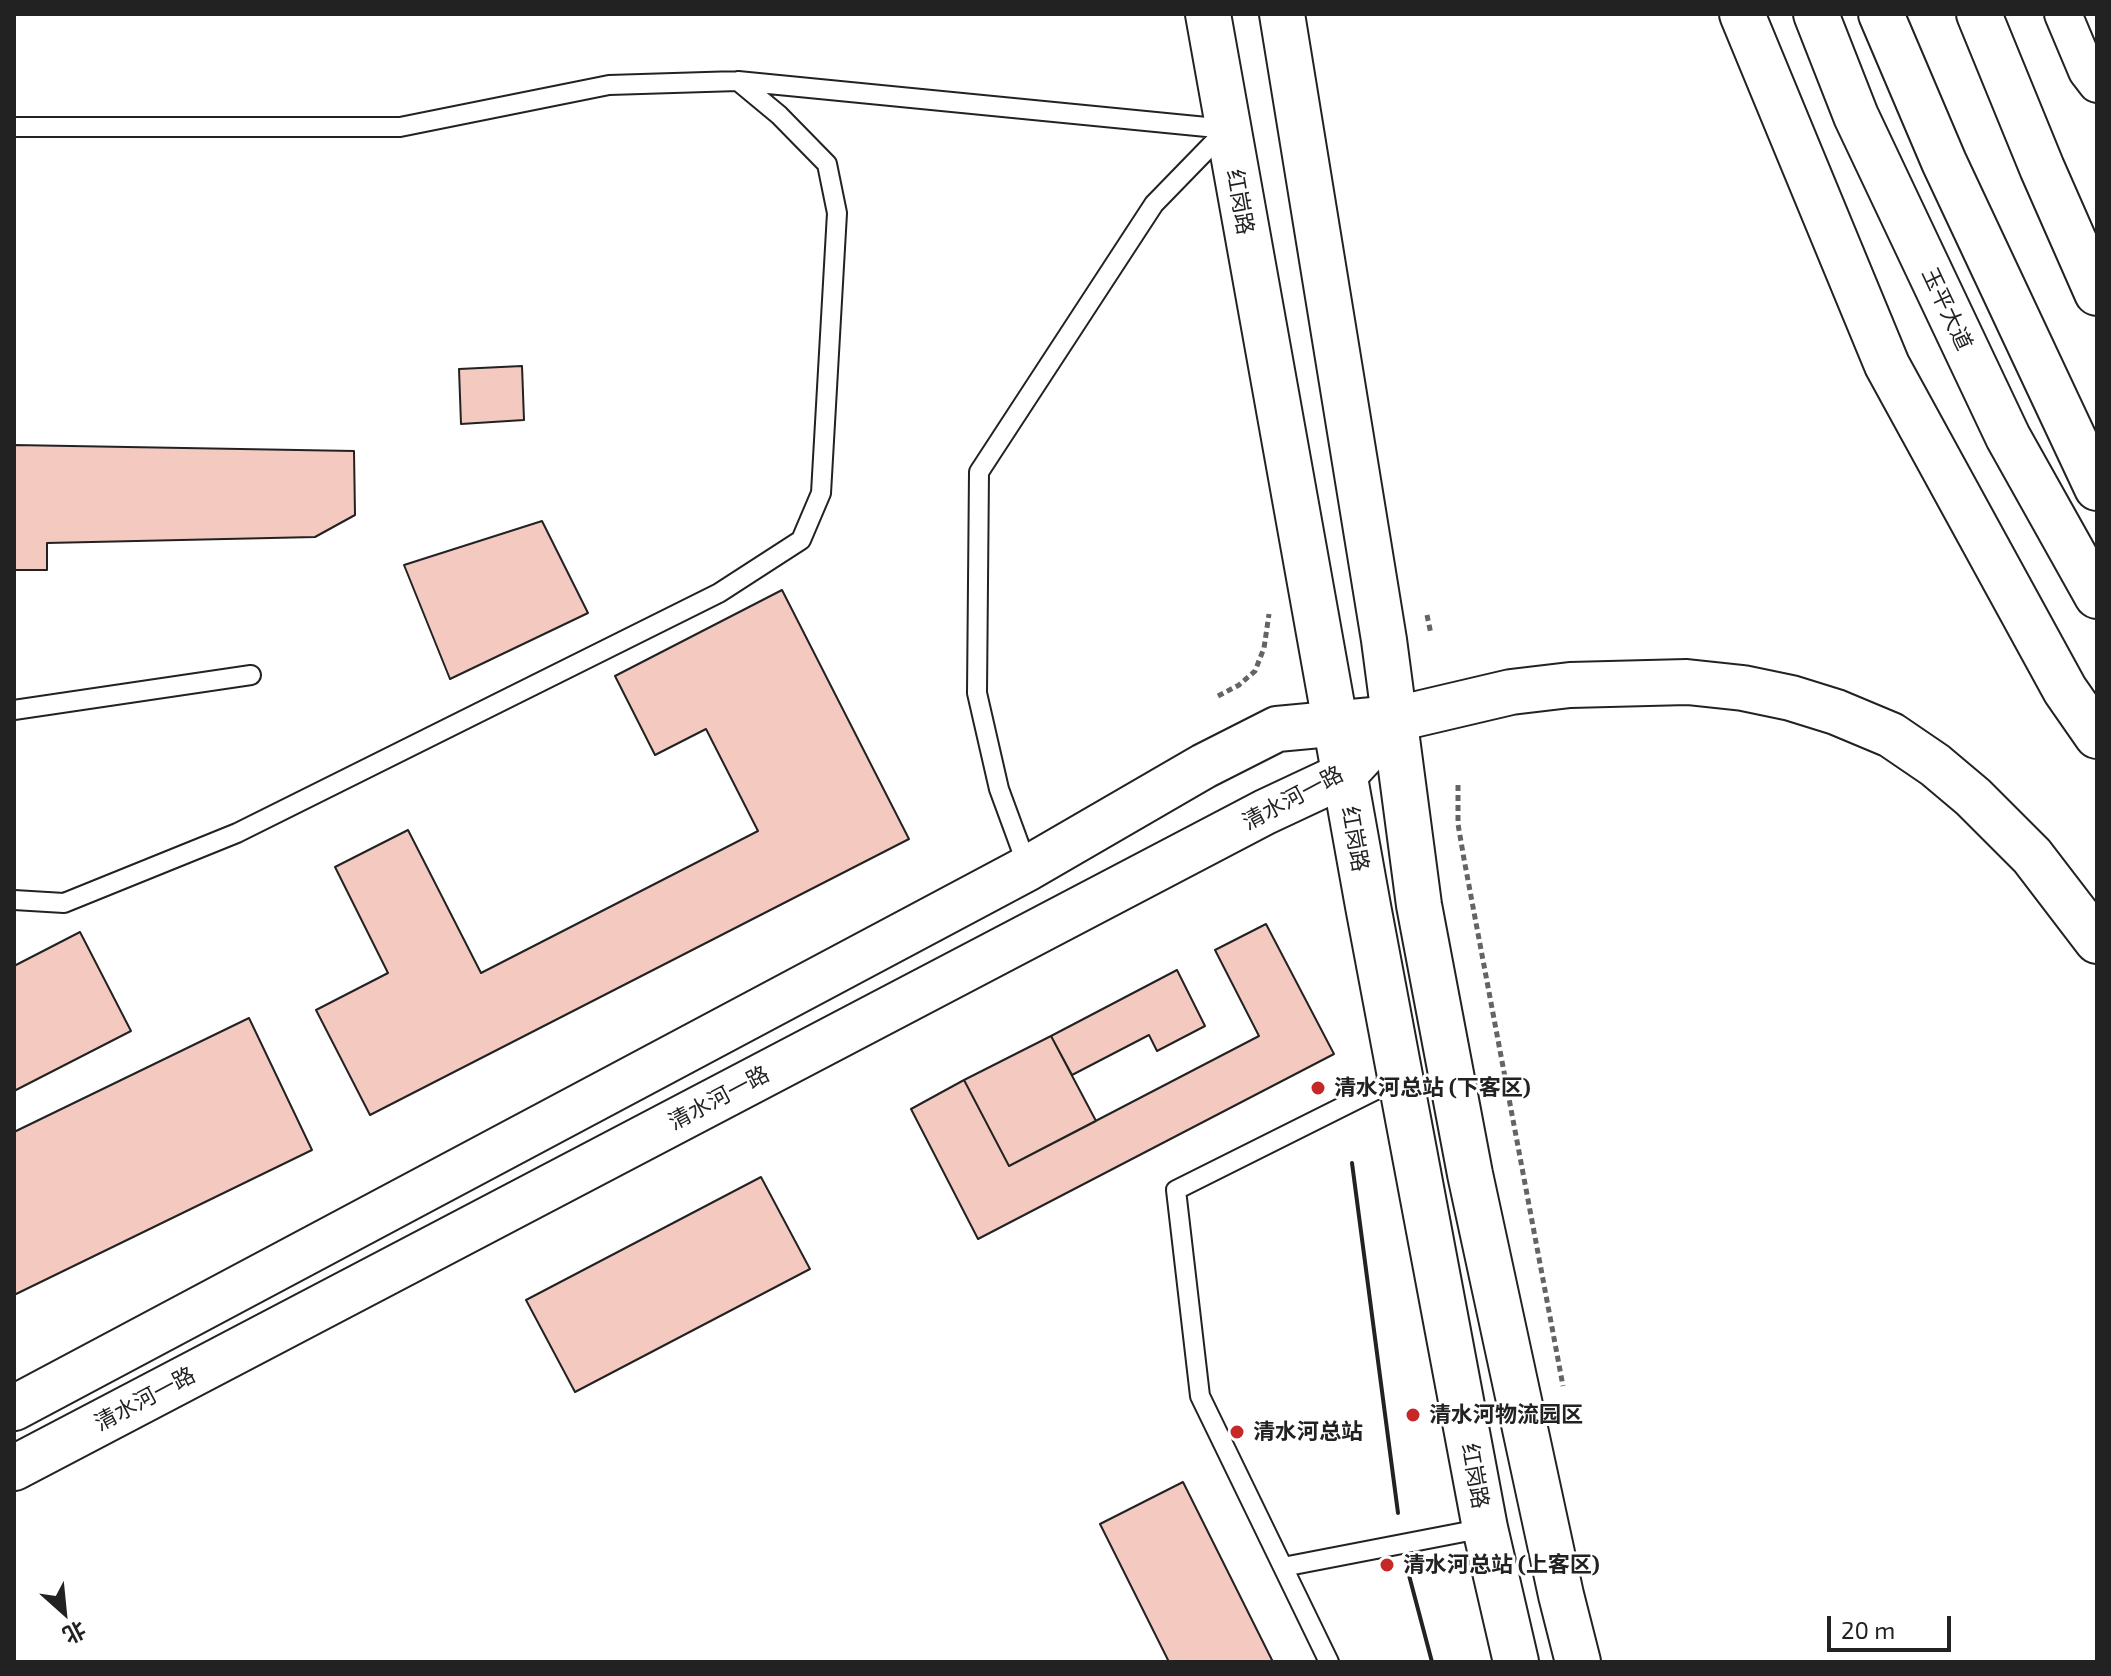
<!DOCTYPE html>
<html>
<head>
<meta charset="utf-8">
<style>
  body { margin:0 }
  #map { position:relative; width:2111px; height:1676px; overflow:hidden; background:#fff; font-family:"Exo 2","Noto Sans SC",sans-serif }
  canvas { display:block }
  .frame { position:absolute; inset:0; border:16px solid #222; pointer-events:none }
  .north { position:absolute; left:24px; top:1572px; width:80px; height:80px; -webkit-text-stroke:6px #fff; paint-order:stroke; rotate:153deg; font-size:22px; font-weight:700; line-height:32px; text-align:center; color:#222 }
  .north::after { content:''; display:block; margin:auto; width:28px; height:36px; background:#222; clip-path:polygon(50% 0,100% 100%,50% 72%,0 100%) }
  .scale { position:absolute; left:1827px; top:1616px; width:124px; height:36px; box-sizing:border-box; border:4px solid #222; border-top:0; padding-left:10px; font-size:24px; line-height:28px; white-space:nowrap; color:#222; -webkit-text-stroke:6px #fff; paint-order:stroke }
</style>
</head>
<body>
<div id="map">
<canvas width="2111" height="1676"></canvas>
<div class="frame"></div>
<div class="north">北</div>
<div class="scale">20 m</div>
</div>
<script>
const context = document.querySelector('canvas').getContext('2d');
context.lineJoin = 'round';
function fill(path, color) {
  context.fillStyle = color;
  context.fill(path, 'evenodd');
}
function shape(rows) {
  const path = new Path2D();
  for (const r of rows) {
    path.moveTo(r[0], r[1]);
    for (let i = 2; i < r.length; i += 2) path.lineTo(r[i], r[i + 1]);
  }
  return path;
}
function trace(path, color, width, dash) {
  context.strokeStyle = color;
  context.lineWidth = width;
  context.lineCap = dash ? 'butt' : 'round';
  context.setLineDash(dash || []);
  context.stroke(path);
}
function drawText(font, color, halo, rows, align = 'center') {
  context.font = font + ' "Exo 2","Noto Sans SC",sans-serif';
  context.lineWidth = 6;
  context.setLineDash([]);
  context.textBaseline = 'middle';
  context.strokeStyle = halo;
  context.fillStyle = color;
  for (const [text, x, y, turn = 0] of rows) {
    context.save();
    context.translate(x, y);
    context.rotate((+turn || 0) * Math.PI / 180);
    context.textAlign = isNaN(turn) ? turn : align;
    if (halo) context.strokeText(text, 0, 0);
    context.fillText(text, 0, 0);
    context.restore();
  }
}
const building = shape([
  [522,366,524,420,461,424,459,369,522,366],
  [14,445,354,451,355,515,315,537,47,543,47,570,14,570,14,445],
  [542,521,588,613,450,679,404,565,542,521],
  [782,590,909,839,370,1115,316,1010,388,973,335,867,408,830,481,973,758,831,706,729,655,755,615,676,782,590],
  [1266,924,1334,1054,978,1239,911,1109,964,1080,1009,1166,1259,1036,1215,950,1266,924],
  [80,932,131,1031,14,1091,14,966,80,932],
  [1177,970,1205,1026,1157,1051,1149,1035,1072,1075,1051,1036,1177,970],
  [249,1018,312,1150,14,1295,14,1132,249,1018],
  [1051,1036,1096,1121,1009,1166,964,1080,1051,1036],
  [761,1177,810,1269,575,1392,526,1300,761,1177],
  [1183,1482,1273,1662,1169,1662,1100,1524,1183,1482]
]);
fill(building, '#f3c9c0');
trace(building, '#222', 2);
const service = shape([
  [14,127,400,127,609,85,738,81,1227,129],
  [14,710,251,675],
  [1028,868,999,789,977,693,979,472,1154,204,1225,131],
  [14,900,64,903,237,833,719,593,801,540,821,493,837,213,827,164,779,115,738,81],
  [1283,1567,1485,1528],
  [1329,1662,1200,1396,1176,1190,1400,1078]
]);
const minor = shape([
  [2063,14,2087,71,2097,84]
]);
const tertiary = shape([
  [14,1408,1028,868,1204,766,1277,729,1373,720],
  [14,1468,1265,812,1344,775,1396,719]
]);
const secondary = shape([
  [1208,14,1368,906,1485,1528,1516,1662],
  [1282,14,1384,640,1419,905,1470,1174,1561,1595,1578,1662]
]);
const trunk = shape([
  [1742,14,1887,365,2065,690,2097,736],
  [1816,14,1856,116,2008,437,2097,596],
  [1881,14,1944,162,2097,488],
  [1979,14,2042,168,2097,293],
  [1396,719,1511,692,1570,685,1687,682,1743,688,1791,698,1836,712,1891,735,1935,765,1973,797,2032,856,2097,941]
]);
trace(service, '#222', 22);
trace(minor, '#222', 40);
trace(tertiary, '#222', 48);
trace(secondary, '#222', 48);
trace(trunk, '#222', 48);
trace(shape([
  [1427,615,1431,634],
  [1218,696,1239,685,1255,671,1264,648,1269,614],
  [1458,785,1458,824,1464,859,1563,1386]
]), '#646464', 5, [6, 4]);
trace(service, '#fff', 18);
trace(minor, '#fff', 36);
trace(tertiary, '#fff', 44);
trace(secondary, '#fff', 44);
trace(trunk, '#fff', 44);
trace(shape([
  [1352,1163,1398,1513],
  [1406,1564,1432,1662]
]), '#222', 4);
for (const [x, y, r, color] of [
  [1318,1088,8,"#c62828"],
  [1413,1415,8,"#c62828"],
  [1237,1432,8,"#c62828"],
  [1387,1565,8,"#c62828"]
]) {
  const dot = new Path2D();
  dot.arc(x, y, r, 0, 2 * Math.PI);
  context.fillStyle = color;
  context.fill(dot);
  trace(dot, '#fff', 3);
}
drawText('22px', '#222', '#fff', [
  ["红岗路",1240,202,80],
  ["玉平大道",1947,309,65],
  ["清水河一路",1293,798,-28],
  ["红岗路",1355,839,80],
  ["清水河一路",719,1098,-28],
  ["清水河一路",145,1399,-28],
  ["红岗路",1475,1476,80]
]);
drawText('bold 22px', '#222', '#fff', [
  ["清水河总站 (下客区)",1334,1088],
  ["清水河物流园区",1429,1415],
  ["清水河总站",1253,1432],
  ["清水河总站 (上客区)",1403,1565]
], 'left');
</script>
</body>
</html>
